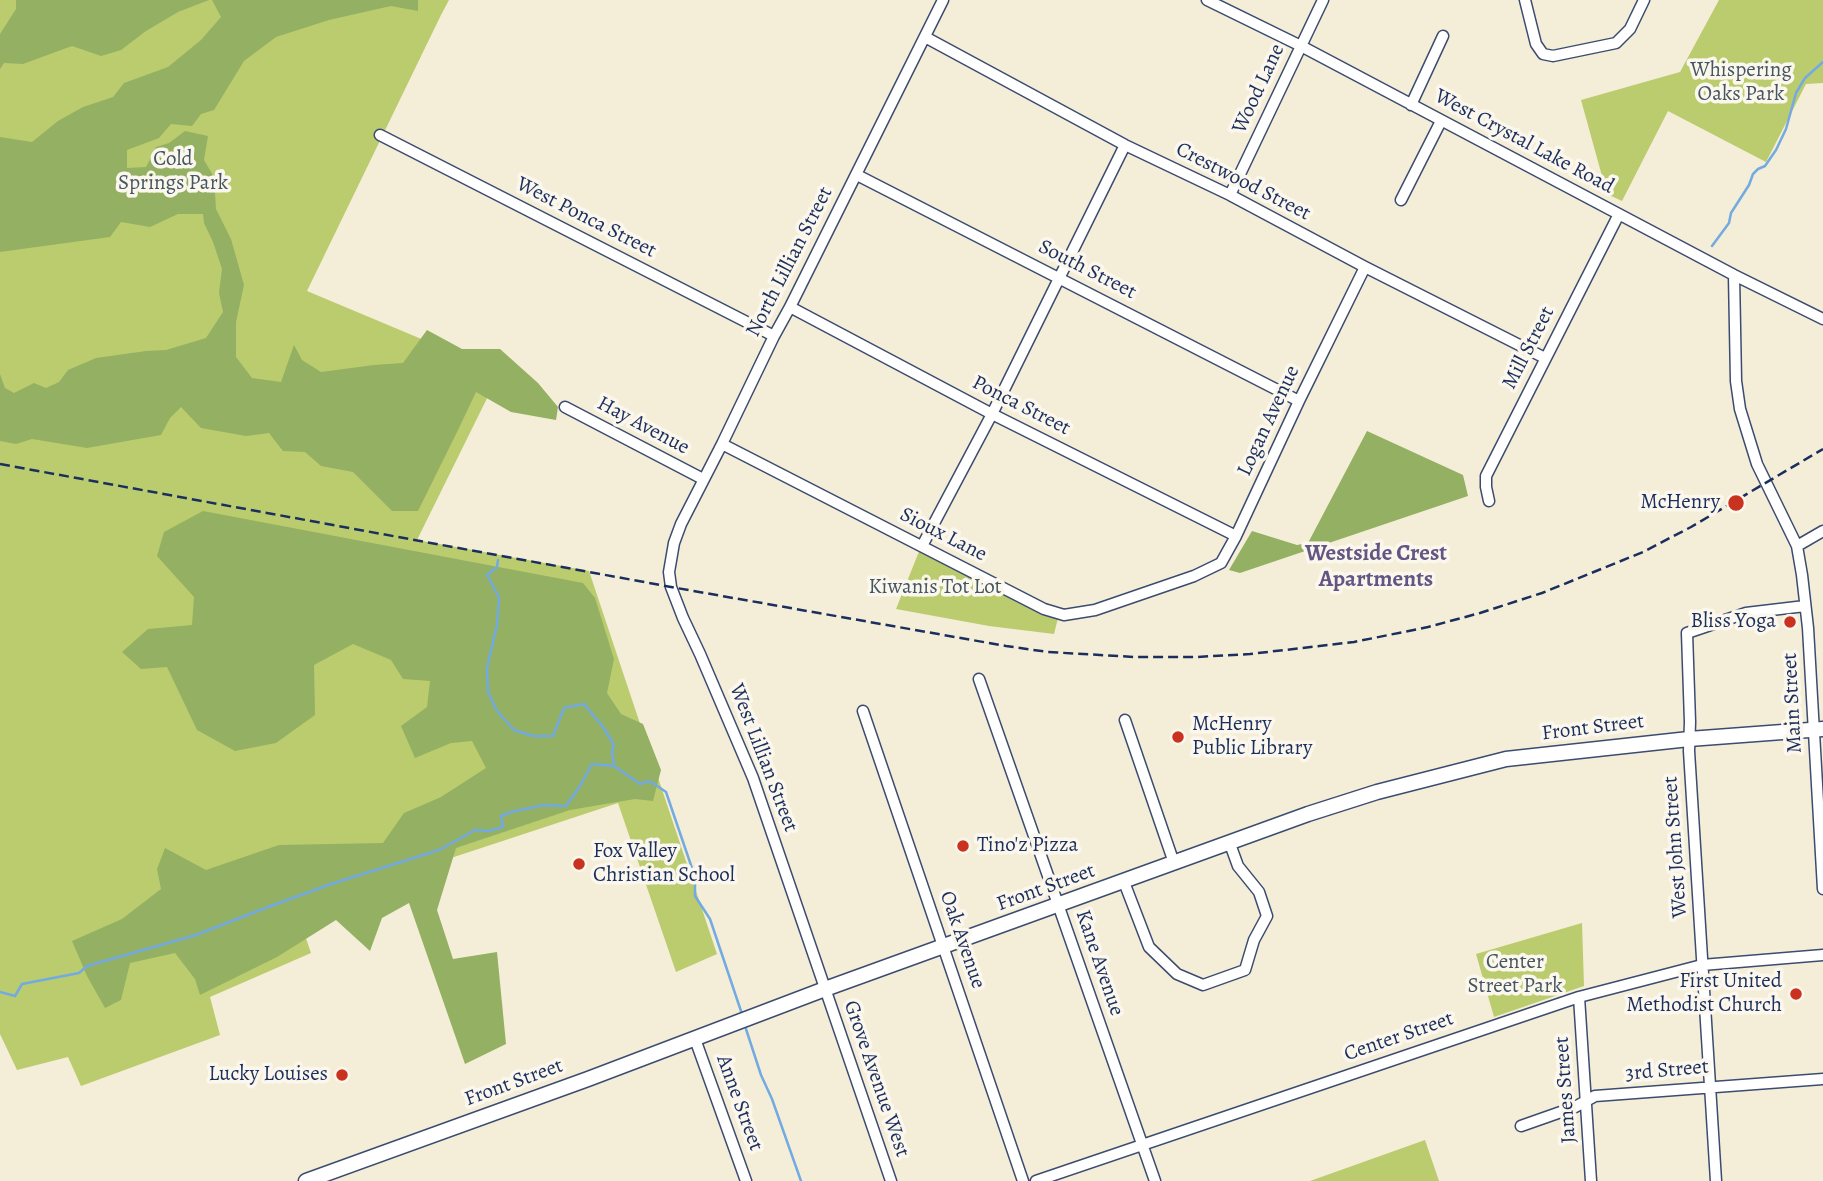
<!DOCTYPE html>
<html>
<head>
<meta charset="utf-8">
<style>
  body { margin:0 }
  canvas { display:block; background:#f4edd7 }
</style>
</head>
<body>
<canvas width="1823" height="1181"></canvas>
<script>
const context = document.querySelector('canvas').getContext('2d');
context.lineJoin = 'round';
function fill(path, color) {
  context.fillStyle = color;
  context.fill(path, 'evenodd');
}
function shape(rows) {
  const path = new Path2D();
  for (const r of rows) {
    path.moveTo(r[0], r[1]);
    for (let i = 2; i < r.length; i += 2) path.lineTo(r[i], r[i + 1]);
  }
  return path;
}
function trace(path, color, width, dash) {
  context.strokeStyle = color;
  context.lineWidth = width;
  context.lineCap = dash ? 'butt' : 'round';
  context.setLineDash(dash || []);
  context.stroke(path);
}
function drawText(font, color, halo, rows, align = 'center') {
  context.font = font + ' Alegreya,serif';
  context.lineWidth = 7;
  context.setLineDash([]);
  context.textBaseline = 'middle';
  context.strokeStyle = halo;
  context.fillStyle = color;
  for (const [text, x, y, turn = 0] of rows) {
    context.save();
    context.translate(x, y);
    context.rotate((+turn || 0) * Math.PI / 180);
    context.textAlign = isNaN(turn) ? turn : align;
    if (halo) context.strokeText(text, 0, 0);
    context.fillText(text, 0, 0);
    context.restore();
  }
}
fill(shape([
  [0,0,449,0,441,15,307,291,500,372,417,540,589,571,717,954,676,972,618,803,296,909,311,953,210,997,220,1035,81,1086,68,1057,17,1070,0,1034],
  [1719,0,1823,0,1823,83,1806,84,1766,162,1668,111,1622,201,1607,194,1581,100,1680,72],
  [920,549,1058,618,1054,634,989,626,896,609],
  [1582,923,1584,986,1494,1017,1476,954],
  [1425,1140,1439,1181,1310,1181]
]), '#bbcc6f');
fill(shape([
  [16,0,209,0,178,12,146,31,121,50,101,56,72,46,23,64,4,63,0,69,0,34,16,9],
  [212,0,418,0,418,11,391,6,329,20,276,37,244,61,214,110,201,114,192,126,171,124,159,138,127,150,127,168,146,167,156,147,169,143,185,131,208,136,204,160,214,177,216,209,231,239,244,285,236,322,236,357,252,378,281,382,294,345,302,360,321,372,374,365,403,363,427,330,462,349,500,349,538,383,558,407,556,420,511,412,476,392,458,430,418,511,392,511,353,472,321,466,305,452,283,451,269,433,246,436,201,428,181,407,170,418,161,435,87,448,32,439,16,444,0,441,0,374,5,388,14,393,34,383,46,388,59,382,68,370,96,358,146,351,166,350,206,338,223,312,219,293,222,269,213,242,204,223,203,214,178,214,150,227,121,222,110,237,0,252,0,137,32,142,58,121,83,107,113,97,124,83,168,67,201,40,221,17],
  [1367,431,1463,475,1468,496,1240,573,1229,570,1252,531,1297,545,1308,543],
  [203,511,583,583,595,598,614,659,607,693,621,714,643,724,661,770,653,801,635,799,570,810,456,848,437,910,453,959,497,952,506,1044,465,1064,409,903,382,918,370,951,336,920,277,957,200,995,195,979,175,953,130,963,121,1000,105,1008,87,976,72,941,122,919,161,889,157,869,165,848,206,870,279,845,383,843,404,813,441,797,486,768,472,741,451,743,415,758,401,726,427,707,430,681,403,679,391,660,353,644,314,665,315,715,276,743,235,751,197,730,167,667,141,669,122,652,148,629,192,625,194,597,157,556,164,532]
]), '#94b062');
trace(shape([
  [1712,246,1729,223,1731,213,1749,185,1753,174,1758,169,1765,166,1776,150,1786,129,1796,93,1805,78,1823,62],
  [498,560,497,567,487,575,499,597,497,625,487,668,488,692,497,711,514,730,533,736,553,736,564,708,584,704,603,727,614,745,612,751,614,766,640,784,650,781,666,792,695,877,695,896,710,919,742,1014],
  [0,992,15,996,22,984,79,973,87,966,196,935,260,910,331,884,439,850,475,830,488,831,503,827,501,816,511,812,544,805,566,806,580,786,592,764,614,766],
  [746,1029,761,1075,772,1099,801,1181]
]), '#72aae1', 2.5);
const minor = shape([
  [1207,0,1301,46,1734,275,1823,319],
  [1525,0,1536,44,1543,54,1553,56,1616,43,1630,29,1644,0],
  [925,37,1125,145,1230,195,1365,267,1545,358],
  [1411,105,1443,36],
  [380,135,774,336],
  [857,175,1299,401],
  [1230,195,1323,0],
  [1401,200,1441,121],
  [1734,275,1736,381,1740,409,1757,464,1797,546,1802,575,1808,628,1823,889],
  [790,307,992,414,1236,536],
  [565,407,703,479],
  [722,444,1044,609,1064,615,1095,610,1194,576,1221,563,1236,536,1299,401,1365,267],
  [1489,501,1486,487,1486,476,1619,214],
  [922,546,992,414,1125,145],
  [1797,546,1823,531],
  [979,679,1155,1181],
  [863,711,1023,1181],
  [1125,720,1174,863],
  [1124,882,1149,947,1177,974,1203,985,1245,970,1254,940,1267,916,1259,892,1238,866,1230,844],
  [1579,997,1591,1181],
  [695,1039,746,1181],
  [1521,1126,1575,1107,1595,1096,1823,1079],
  [891,1181,753,778,700,654,683,618,671,587,669,572,674,543,681,524,722,444,774,336,790,307,943,0],
  [1036,1181,1579,997,1702,965,1823,955],
  [1716,1181,1689,751,1690,722,1687,633,1746,613,1805,606]
]);
const major = shape([
  [306,1181,588,1079,825,989,1308,814,1377,792,1506,759,1689,739,1823,729]
]);
trace(minor, '#3c4c70', 13);
trace(major, '#3c4c70', 17);
trace(minor, '#fff', 10);
trace(major, '#fff', 14);
trace(shape([
  [0,464,671,587,1006,646,1048,652,1135,657,1196,657,1250,654,1354,642,1428,627,1480,613,1542,593,1643,552,1691,527,1823,449]
]), '#1b2f5e', 2.5, [10, 5]);
for (const [x, y, r, color] of [
  [1736,503,9,"#c8321e"],
  [1790,622,7,"#c8321e"],
  [1178,737,7,"#c8321e"],
  [963,846,7,"#c8321e"],
  [579,864,7,"#c8321e"],
  [1796,994,7,"#c8321e"],
  [342,1075,7,"#c8321e"]
]) {
  const dot = new Path2D();
  dot.arc(x, y, r, 0, 2 * Math.PI);
  context.fillStyle = color;
  context.fill(dot);
  trace(dot, '#fbf7ec', 2.5);
}
drawText('21px', '#435662', '#fbf7ec', [
  ["Whispering",1741,71],
  ["Oaks Park",1741,95],
  ["Cold",173,160],
  ["Springs Park",173,184],
  ["Kiwanis Tot Lot",935,588],
  ["Center",1515,963],
  ["Street Park",1515,987]
]);
drawText('21px', '#1b2f5e', '#fbf7ec', [
  ["Wood Lane",1259,89,-65],
  ["West Crystal Lake Road",1524,142,28],
  ["Crestwood Street",1243,182,27],
  ["West Ponca Street",586,218,27],
  ["North Lillian Street",790,262,-63],
  ["South Street",1087,270,27],
  ["Mill Street",1529,348,-63],
  ["Ponca Street",1021,406,27],
  ["Logan Avenue",1269,421,-65],
  ["Hay Avenue",643,426,28],
  ["Sioux Lane",943,535,27],
  ["Main Street",1793,703,-93],
  ["Front Street",1593,728,-7],
  ["West Lillian Street",763,758,69],
  ["West John Street",1676,847,-94],
  ["Front Street",1046,888,-20],
  ["Oak Avenue",962,940,71],
  ["Kane Avenue",1099,963,71],
  ["Center Street",1399,1037,-19],
  ["3rd Street",1667,1071,-5],
  ["Grove Avenue West",876,1079,71],
  ["Front Street",514,1083,-20],
  ["James Street",1566,1090,-94],
  ["Anne Street",739,1103,70]
]);
drawText('21px', '#1b2f5e', '#fbf7ec', [
  ["McHenry",1720,503],
  ["Bliss Yoga",1776,622],
  ["McHenry",1192,725,"left"],
  ["Public Library",1192,749,"left"],
  ["Tino'z Pizza",977,846,"left"],
  ["Fox Valley",593,852,"left"],
  ["Christian School",593,876,"left"],
  ["First United",1782,982],
  ["Methodist Church",1782,1006],
  ["Lucky Louises",328,1075]
], 'right');
drawText('bold 23px', '#625685', '#fbf7ec', [
  ["Westside Crest",1376,554],
  ["Apartments",1376,580]
]);
</script>
</body>
</html>
